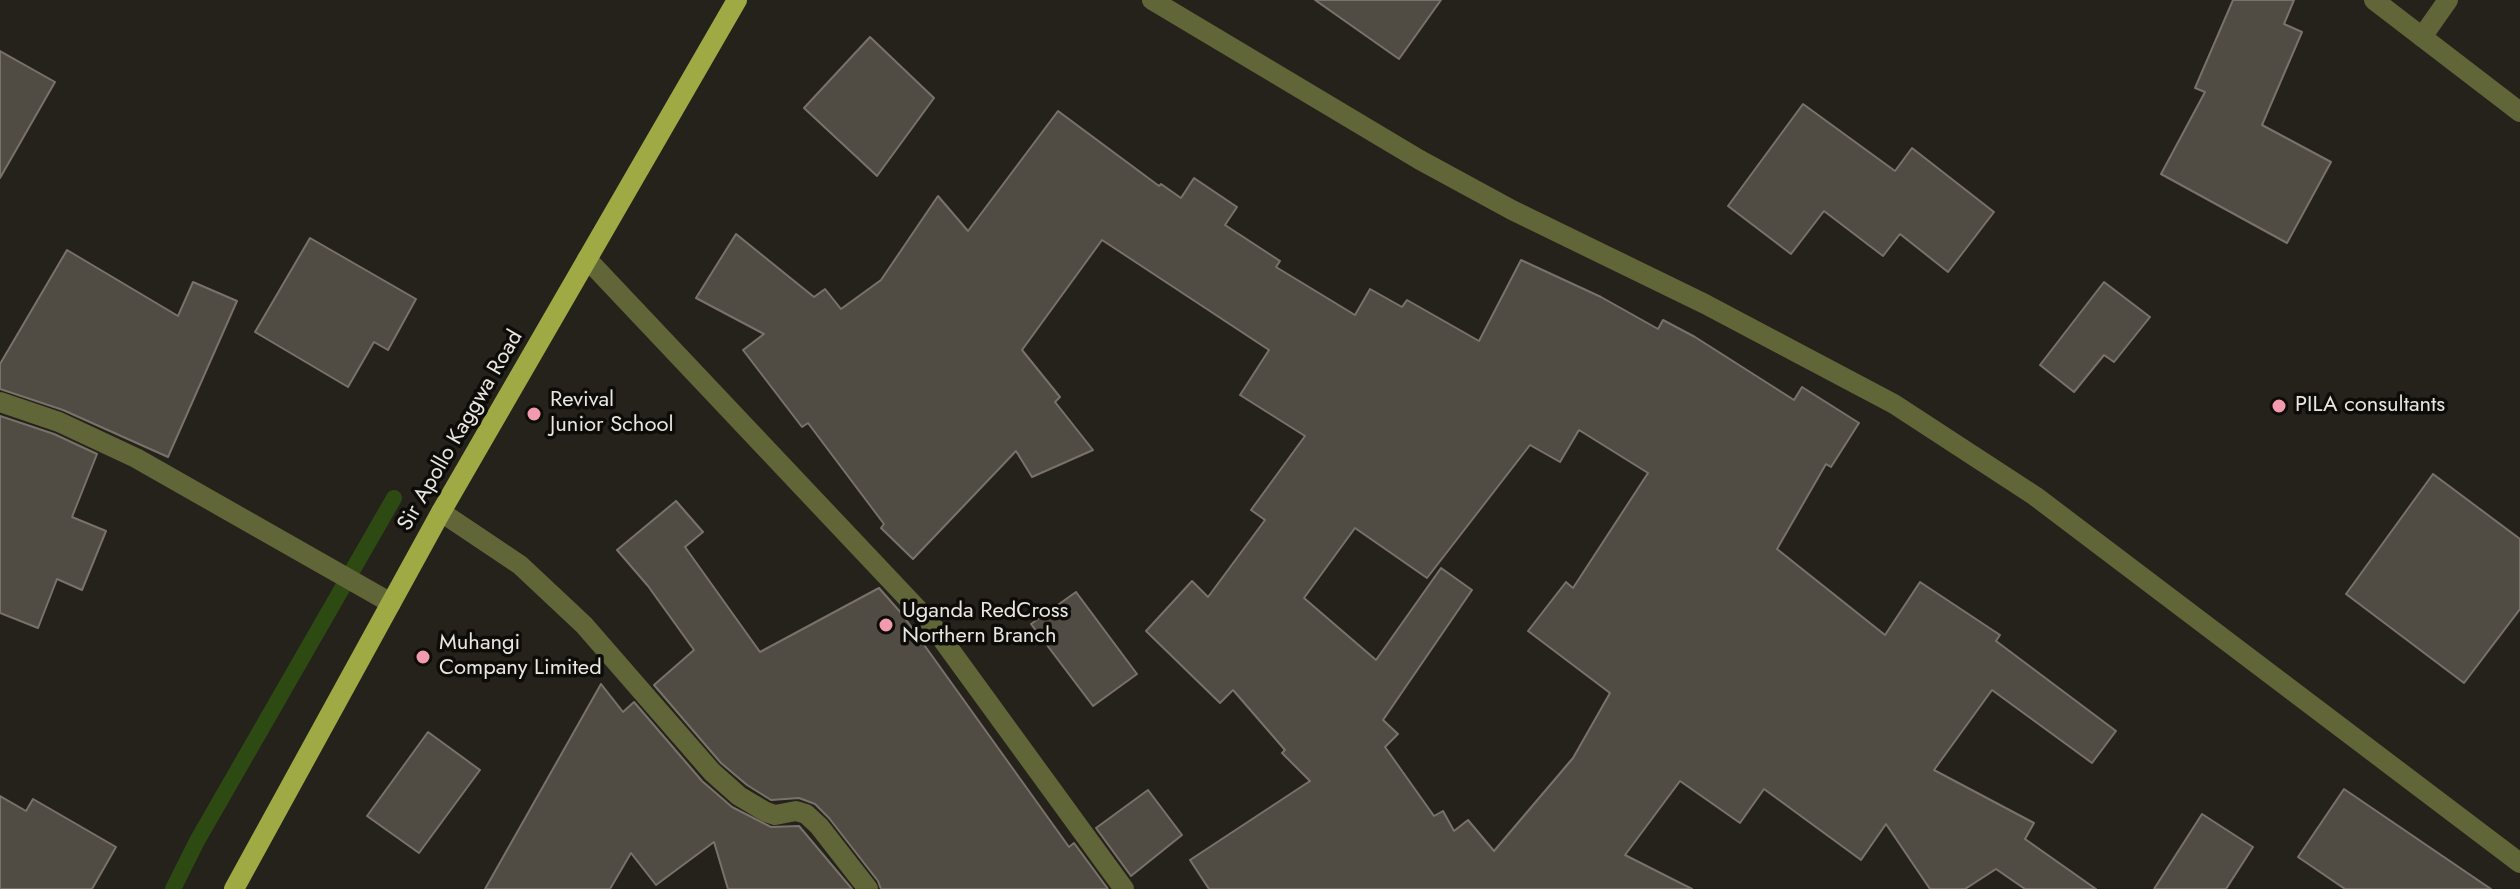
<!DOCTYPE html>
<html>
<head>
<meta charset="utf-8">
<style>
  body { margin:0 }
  canvas { display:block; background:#24221b }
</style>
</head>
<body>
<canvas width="2520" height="889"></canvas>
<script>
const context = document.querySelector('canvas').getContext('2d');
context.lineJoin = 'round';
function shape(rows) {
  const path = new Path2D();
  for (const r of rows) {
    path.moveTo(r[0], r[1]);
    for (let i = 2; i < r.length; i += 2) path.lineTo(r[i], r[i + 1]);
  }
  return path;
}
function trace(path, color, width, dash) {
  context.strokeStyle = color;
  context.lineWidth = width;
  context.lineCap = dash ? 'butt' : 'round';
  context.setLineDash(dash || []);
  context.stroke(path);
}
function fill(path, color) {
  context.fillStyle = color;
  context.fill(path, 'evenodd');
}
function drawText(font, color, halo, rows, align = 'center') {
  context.font = font + ' Jost,sans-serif';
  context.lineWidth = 7;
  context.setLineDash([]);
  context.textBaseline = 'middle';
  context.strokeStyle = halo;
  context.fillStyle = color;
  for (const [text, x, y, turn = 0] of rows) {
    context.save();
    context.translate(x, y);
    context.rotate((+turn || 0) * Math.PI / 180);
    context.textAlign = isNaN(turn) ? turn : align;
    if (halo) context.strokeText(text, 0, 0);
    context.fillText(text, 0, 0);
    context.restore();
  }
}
trace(shape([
  [173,889,197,841,394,498]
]), '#2d4a12', 16);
const building = shape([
  [1315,0,1441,0,1399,59,1315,0],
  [2233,0,2294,0,2284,24,2302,32,2262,125,2331,162,2287,243,2161,174,2205,92,2195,88,2233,0],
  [870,37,934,98,877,176,804,108,870,37],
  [0,51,55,82,0,178,0,51],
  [1803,104,1895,171,1912,148,1994,212,1948,272,1900,234,1883,256,1824,211,1791,254,1728,206,1803,104],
  [1058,111,1159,186,1161,184,1181,198,1194,178,1237,207,1225,225,1280,261,1276,267,1355,315,1370,289,1402,307,1407,300,1479,341,1521,260,1601,297,1658,329,1663,320,1695,337,1794,400,1802,387,1859,423,1831,467,1826,464,1777,549,1885,635,1920,582,2000,635,1996,641,2116,731,2092,763,1992,690,1934,770,2034,823,2025,839,2096,889,2025,889,1996,869,1965,889,1930,889,1886,824,1861,860,1764,789,1740,823,1680,781,1625,855,1692,889,1209,889,1190,860,1310,781,1282,753,1285,750,1233,690,1220,703,1146,631,1192,581,1208,597,1265,520,1251,510,1305,436,1240,395,1269,350,1102,240,1022,350,1060,397,1055,402,1093,450,1032,477,1016,451,913,559,881,528,884,524,808,423,802,427,743,350,764,334,696,298,736,234,814,297,825,289,841,309,881,280,938,196,968,231,1058,111],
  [1579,430,1648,473,1573,588,1566,582,1528,631,1610,693,1573,758,1494,851,1468,820,1454,831,1443,811,1434,816,1385,747,1398,734,1383,720,1472,590,1441,568,1376,660,1304,598,1355,528,1427,578,1530,445,1560,462,1579,430],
  [310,238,416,299,388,350,374,342,348,387,255,332,310,238],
  [67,250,178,316,193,282,237,301,168,457,63,410,0,389,0,364,67,250],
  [2104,282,2150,317,2114,362,2104,355,2074,392,2040,365,2104,282],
  [0,416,54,434,97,454,72,517,106,531,82,590,57,579,38,628,0,613,0,416],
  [2433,474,2520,539,2520,609,2464,683,2346,594,2433,474],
  [676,501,703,532,685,547,760,652,879,588,902,614,1069,847,1074,843,1108,889,881,889,878,881,829,818,815,804,799,798,771,800,747,785,721,763,654,685,694,650,648,586,617,550,676,501],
  [1076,592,1137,674,1093,706,1031,624,1076,592],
  [601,684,623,712,634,702,702,781,732,807,771,827,799,826,852,889,728,889,714,842,656,885,631,853,610,889,485,889,601,684],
  [428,732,480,770,419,853,367,816,428,732],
  [2344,789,2491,889,2345,889,2298,857,2344,789],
  [1148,790,1182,835,1131,876,1096,828,1148,790],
  [0,796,26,811,33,799,116,847,92,889,0,889,0,796],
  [2202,814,2253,847,2226,889,2154,889,2202,814]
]);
fill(building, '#504b43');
trace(building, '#78726a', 2);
trace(shape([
  [2422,37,2448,0],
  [0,402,59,422,136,458,391,603]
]), '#616638', 20);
trace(shape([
  [1152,0,1420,160,1512,210,1705,304,1894,404,2035,496,2520,863],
  [2374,0,2520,112],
  [587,259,929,621,1124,889],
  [441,512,520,565,584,625,712,772,739,796,766,812,775,815,796,811,806,814,819,826,868,889]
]), '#616638', 20);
trace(shape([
  [234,889,441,512,737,0]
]), '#a0aa44', 20);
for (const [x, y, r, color] of [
  [2279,406,8,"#f29aae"],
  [534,414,8,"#f29aae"],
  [886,625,8,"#f29aae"],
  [423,657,8,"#f29aae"]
]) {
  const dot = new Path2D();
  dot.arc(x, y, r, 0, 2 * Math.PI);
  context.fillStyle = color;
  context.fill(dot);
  trace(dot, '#0d0c08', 3);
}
drawText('22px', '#e8e7e2', '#0d0c08', [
  ["Revival",550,401],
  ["Junior School",550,426],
  ["PILA consultants",2295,406],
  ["Uganda RedCross",902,612],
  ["Northern Branch",902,637],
  ["Muhangi",439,644],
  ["Company Limited",439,669]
], 'left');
drawText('22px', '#e8e7e2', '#0d0c08', [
  ["Sir Apollo Kaggwa Road",461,431,-60]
]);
</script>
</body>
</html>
